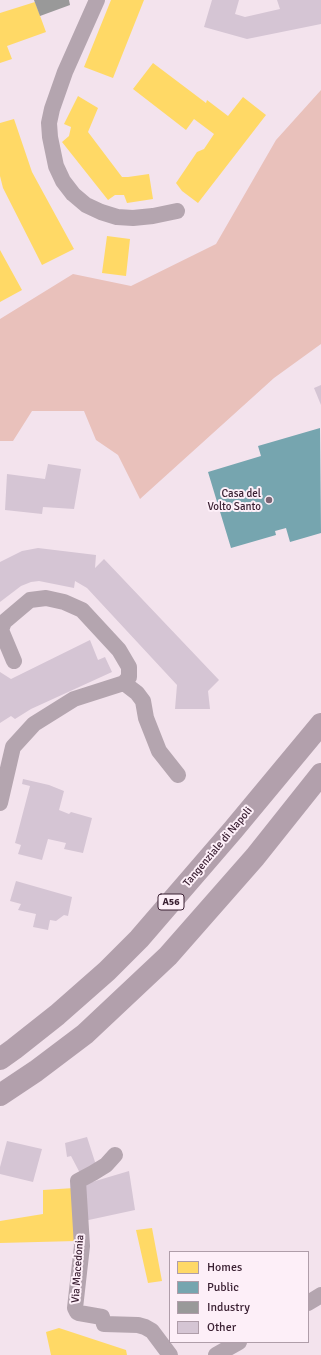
<!DOCTYPE html>
<html>
<head>
<meta charset="utf-8">
<style>
  body { margin:0 }
  #map { position:relative; width:321px; height:1355px; overflow:hidden; background:#f3e3ed; font-family:Signika,sans-serif }
  canvas { display:block }
  .legend { position:absolute; left:169px; top:1251px; width:140px; height:92px; box-sizing:border-box; background:#fdeff8; border:1px solid #af9da9; margin:0; padding:5px 7px; list-style:none; font-size:12px; color:#3b2133 }
  .legend li { display:flex; align-items:center; gap:8px; height:20px }
  .legend b { width:20px; border:1px solid #af9da9 }
</style>
</head>
<body>
<div id="map">
<canvas width="321" height="1355"></canvas>
<ul class="legend">
<li><b style="height:11px;background:#ffd966"></b>Homes</li>
<li><b style="height:11px;background:#76a5af"></b>Public</li>
<li><b style="height:11px;background:#999"></b>Industry</li>
<li><b style="height:11px;background:#d5c5d4"></b>Other</li>
</ul>
</div>
<script>
const context = document.querySelector('canvas').getContext('2d');
context.lineJoin = 'round';
function fill(path, color) {
  context.fillStyle = color;
  context.fill(path, 'evenodd');
}
function shape(rows) {
  const path = new Path2D();
  for (const r of rows) {
    path.moveTo(r[0], r[1]);
    for (let i = 2; i < r.length; i += 2) path.lineTo(r[i], r[i + 1]);
  }
  return path;
}
function trace(path, color, width, dash) {
  context.strokeStyle = color;
  context.lineWidth = width;
  context.lineCap = dash ? 'butt' : 'round';
  context.setLineDash(dash || []);
  context.stroke(path);
}
function drawText(font, color, halo, rows, align = 'center') {
  context.font = font + ' Signika,sans-serif';
  context.lineWidth = 4;
  context.setLineDash([]);
  context.textBaseline = 'middle';
  context.strokeStyle = halo;
  context.fillStyle = color;
  for (const [text, x, y, turn = 0] of rows) {
    context.save();
    context.translate(x, y);
    context.rotate((+turn || 0) * Math.PI / 180);
    context.textAlign = isNaN(turn) ? turn : align;
    if (halo) context.strokeText(text, 0, 0);
    context.fillText(text, 0, 0);
    context.restore();
  }
}
fill(shape([
  [321,90,321,344,274,378,140,499,118,455,96,440,84,411,32,411,13,441,0,441,0,319,73,274,131,286,216,244,276,140]
]), '#e9c1bb');
fill(shape([
  [111,0,144,0,113,78,84,67],
  [35,2,46,32,7,46,12,59,0,63,0,13],
  [153,63,206,103,207,100,228,116,243,97,266,115,198,203,182,191,176,183,197,152,204,149,214,134,194,119,186,130,133,89],
  [78,96,98,108,88,132,122,177,128,177,149,174,153,199,127,203,124,195,115,195,108,200,62,142,69,136,71,127,64,124],
  [14,119,32,172,74,249,42,265,3,188,0,176,0,123],
  [107,236,130,239,126,276,102,273],
  [0,250,22,290,0,302],
  [74,1188,76,1241,0,1243,0,1221,43,1214,43,1190],
  [152,1228,162,1281,148,1283,136,1230],
  [59,1328,126,1350,127,1355,51,1355,46,1332]
]), '#ffd966');
fill(shape([
  [320,428,321,533,290,542,286,528,275,531,276,535,231,548,208,472,261,456,258,446]
]), '#76a5af');
fill(shape([
  [34,0,69,0,70,5,40,16]
]), '#999');
fill(shape([
  [212,0,239,0,235,14,245,17,280,9,277,0,321,0,321,24,247,39,204,27],
  [321,385,321,405,314,388],
  [48,464,81,469,74,509,43,507,42,514,5,510,7,474,45,479],
  [38,548,96,555,95,568,104,559,219,680,208,691,210,709,175,709,177,685,87,588,75,581,74,588,39,581,31,582,21,586,0,602,0,562,22,551],
  [90,640,98,660,105,657,112,672,31,709,15,719,11,716,0,723,0,672,11,679],
  [23,779,49,785,64,791,59,810,69,814,71,812,92,818,83,853,64,849,66,843,48,839,42,860,18,854,21,845,15,843,30,786,22,784],
  [16,881,72,897,68,916,64,915,56,921,50,920,48,930,33,927,36,914,18,910,21,904,10,901],
  [87,1137,96,1165,81,1175,71,1156,67,1157,65,1143],
  [7,1141,42,1149,33,1182,0,1174,0,1167],
  [129,1171,135,1210,84,1221,82,1185]
]), '#d5c5d4');
trace(shape([
  [97,0,65,72,52,109,49,123,50,137,56,166,63,181,73,194,86,205,101,212,117,217,133,218,153,216,177,211],
  [124,683,137,693,143,701,146,718,159,751,178,775],
  [0,803,13,747,34,724,74,699,124,683,129,677,129,667,119,650,82,610,64,602,46,598,30,600,4,622,1,630,14,661],
  [115,1155,106,1165,93,1173,78,1181,82,1246,75,1308,77,1312,79,1313,102,1317,104,1324,138,1325,145,1327,152,1331,170,1355],
  [308,1303,321,1295],
  [216,1355,239,1342]
]), '#b4a5af', 16);
trace(shape([
  [0,1059,14,1049,57,1015,107,971,139,939,233,830,321,724],
  [0,1095,36,1071,85,1034,168,956,255,857,321,774]
]), '#b2a0ac', 22);
for (const [x, y, r, color] of [
  [269,500,4,"#7b6574"]
]) {
  const dot = new Path2D();
  dot.arc(x, y, r, 0, 2 * Math.PI);
  context.fillStyle = color;
  context.fill(dot);
  trace(dot, '#fdeff8', 1.5);
}
for (const [x, y, w] of [
  [171,902,26]
]) {
  const box = new Path2D();
  box.roundRect(x - w / 2, y - 8, w, 16, 3);
  context.fillStyle = '#fdeff8';
  context.fill(box);
  trace(box, '#3b2133', 1);
}
drawText('bold 10px', '#3b2133', null, [
  ["A56",171,902]
]);
drawText('11px', '#3b2133', '#fdeff8', [
  ["Casa del",261,494],
  ["Volto Santo",261,507]
], 'right');
drawText('11px', '#3b2133', '#fdeff8', [
  ["Tangenziale di Napoli",218,847,-50],
  ["Via Macedonia",78,1269,-86]
]);
</script>
</body>
</html>
